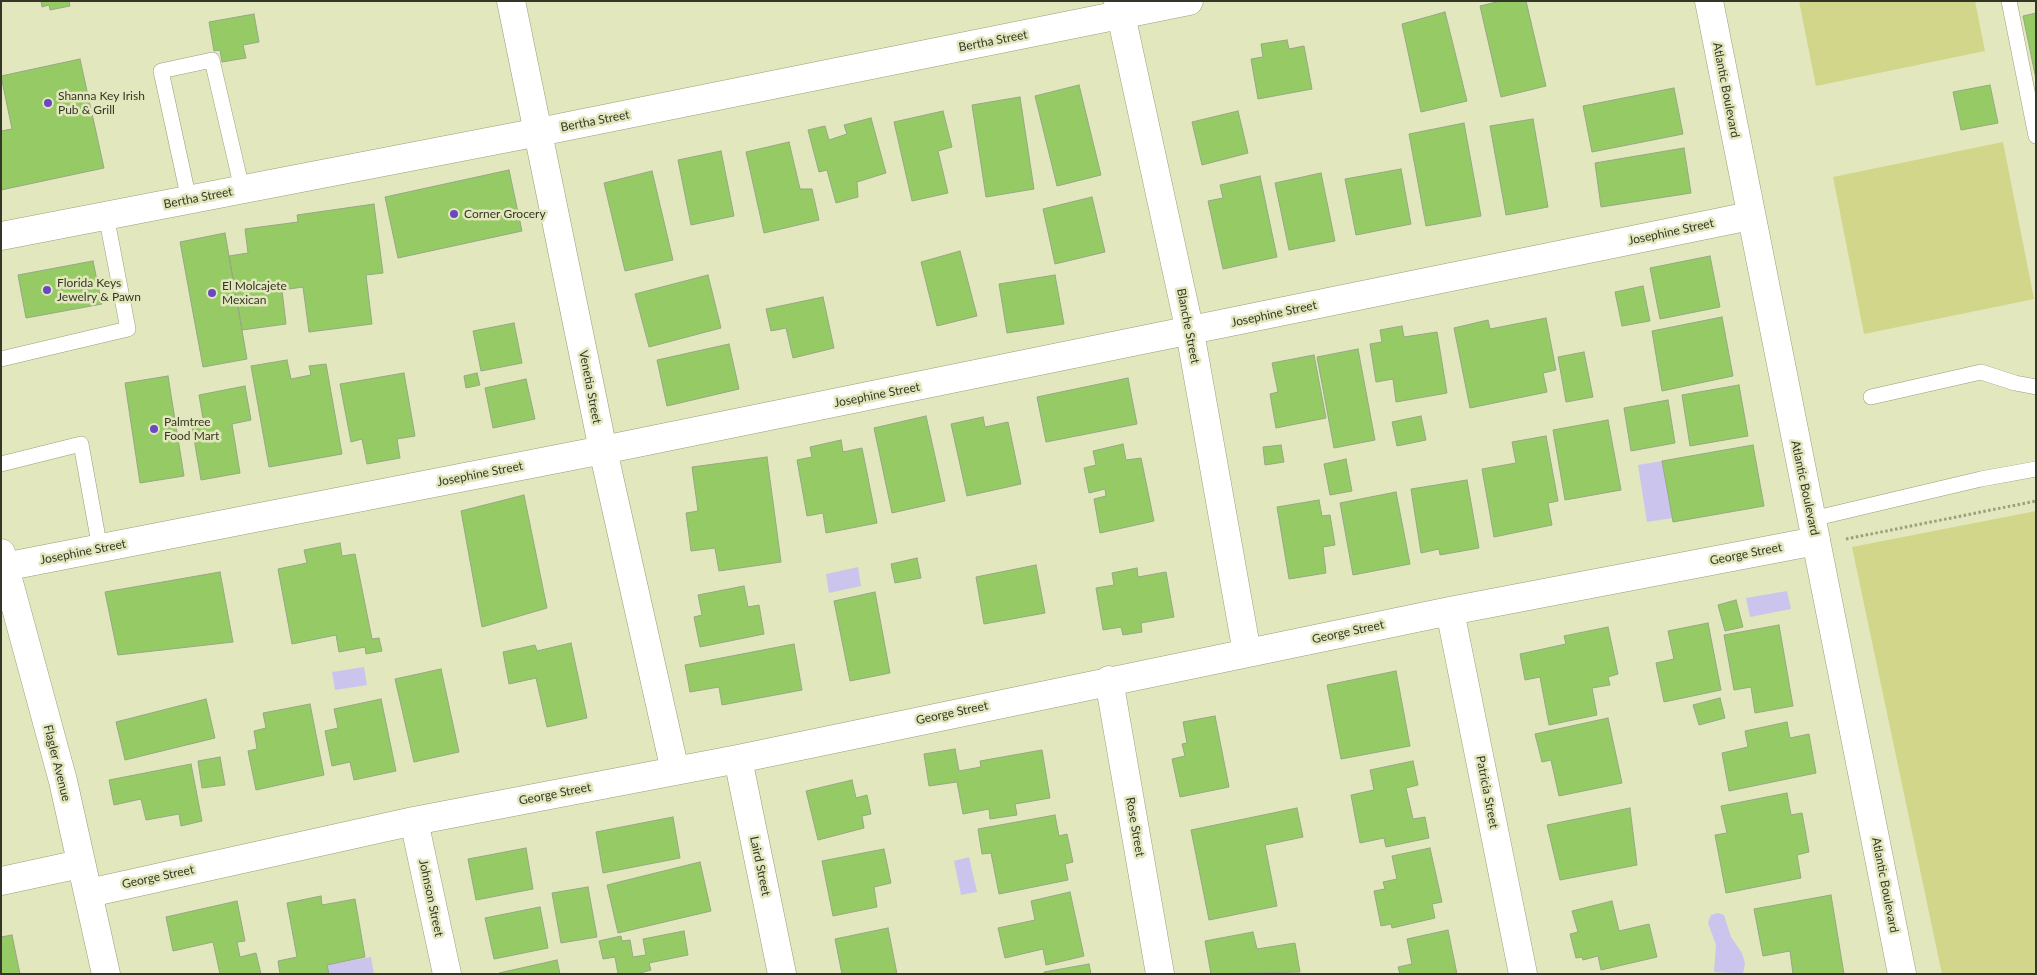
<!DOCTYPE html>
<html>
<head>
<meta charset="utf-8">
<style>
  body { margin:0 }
  #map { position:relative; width:2037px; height:975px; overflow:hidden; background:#e3e7bd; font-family:Lato,sans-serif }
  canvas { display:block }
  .frame { position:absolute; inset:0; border:2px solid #353726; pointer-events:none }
</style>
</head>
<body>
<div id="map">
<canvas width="2037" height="975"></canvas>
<div class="frame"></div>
</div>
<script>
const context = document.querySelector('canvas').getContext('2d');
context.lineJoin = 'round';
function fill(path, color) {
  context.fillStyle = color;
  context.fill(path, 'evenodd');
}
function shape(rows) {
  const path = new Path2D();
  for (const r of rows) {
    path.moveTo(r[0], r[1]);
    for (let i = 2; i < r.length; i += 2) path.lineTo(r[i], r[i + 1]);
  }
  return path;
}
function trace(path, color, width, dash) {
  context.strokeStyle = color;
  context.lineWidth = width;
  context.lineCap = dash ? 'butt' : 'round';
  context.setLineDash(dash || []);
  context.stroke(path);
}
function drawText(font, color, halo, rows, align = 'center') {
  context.font = font + ' Lato,sans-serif';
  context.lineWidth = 5;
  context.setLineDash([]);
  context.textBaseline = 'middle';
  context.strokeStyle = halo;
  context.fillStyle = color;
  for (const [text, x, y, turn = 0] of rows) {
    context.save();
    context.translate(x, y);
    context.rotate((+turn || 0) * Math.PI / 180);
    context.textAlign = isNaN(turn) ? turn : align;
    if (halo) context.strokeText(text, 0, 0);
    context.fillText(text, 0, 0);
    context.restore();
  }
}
fill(shape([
  [1799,1,1975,1,1985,51,1816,86],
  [2003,142,2034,299,1864,334,1833,177],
  [2036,511,2036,974,1942,974,1852,547]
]), '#d1d68a');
fill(shape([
  [1662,461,1672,518,1647,522,1638,465],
  [858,567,861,586,829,593,826,574],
  [1787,591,1791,609,1750,617,1746,598],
  [364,667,367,685,335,690,332,672],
  [969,857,977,892,961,895,954,861],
  [1718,913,1724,915,1731,937,1742,953,1745,963,1743,974,1714,972,1716,945,1708,923,1711,915],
  [371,957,374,974,329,974,327,965]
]), '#cbc5ee');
const building = shape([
  [41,1,69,1,70,6,50,10,49,5,42,7,41,1],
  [1501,1,1526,1,1546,86,1501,97,1480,6,1501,1],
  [1445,12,1467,101,1421,112,1402,24,1445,12],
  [2036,13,2036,79,2023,16,2036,13],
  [254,14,259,42,243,45,246,58,222,62,220,50,214,51,209,22,254,14],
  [1287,40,1289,49,1304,46,1312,89,1258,99,1251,59,1263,57,1261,44,1287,40],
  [80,59,104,168,1,190,1,131,12,129,1,76,80,59],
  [1079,85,1101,175,1057,186,1035,96,1079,85],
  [1990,85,1998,123,1961,130,1953,92,1990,85],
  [1674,88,1683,134,1592,152,1583,106,1674,88],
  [1020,97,1034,189,986,197,972,105,1020,97],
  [943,111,952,147,938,151,948,193,912,201,894,122,943,111],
  [1238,111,1248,153,1202,165,1192,122,1238,111],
  [871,118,886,173,857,182,858,197,836,203,827,170,819,172,808,130,825,126,829,140,847,134,844,125,871,118],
  [1533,119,1548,207,1506,215,1490,126,1533,119],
  [1464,123,1481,216,1426,226,1409,134,1464,123],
  [789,142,800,189,812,189,819,220,764,233,746,152,789,142],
  [1684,148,1691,193,1601,207,1595,163,1684,148],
  [721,151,734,216,691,225,678,160,721,151],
  [1401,169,1411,224,1356,235,1345,179,1401,169],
  [509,170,522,231,398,258,385,197,509,170],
  [652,171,673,260,625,271,604,183,652,171],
  [1321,173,1335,241,1289,250,1275,183,1321,173],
  [1260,176,1277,257,1223,269,1208,201,1223,198,1220,185,1260,176],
  [1092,197,1105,252,1055,264,1043,209,1092,197],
  [374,204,383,273,366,275,372,324,309,332,303,287,282,290,286,324,242,330,229,256,248,253,245,229,298,222,297,215,374,204],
  [225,233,247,359,203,367,180,242,225,233],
  [960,251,977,316,937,326,921,262,960,251],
  [1710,256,1720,307,1660,319,1650,268,1710,256],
  [93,261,102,304,26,318,18,275,93,261],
  [708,275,721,328,649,347,635,294,708,275],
  [1055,275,1064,324,1007,333,999,284,1055,275],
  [1643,286,1650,321,1622,326,1615,292,1643,286],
  [823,297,834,348,793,358,786,328,771,331,766,309,823,297],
  [1722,317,1733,376,1662,391,1652,331,1722,317],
  [1546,318,1556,370,1543,373,1547,392,1470,408,1454,328,1488,320,1490,329,1546,318],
  [514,323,522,363,481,371,473,331,514,323],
  [1402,326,1404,337,1437,332,1447,393,1396,402,1393,379,1376,382,1370,344,1382,342,1380,330,1402,326],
  [729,344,739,389,667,406,657,360,729,344],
  [1358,349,1375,440,1334,448,1317,357,1358,349],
  [1584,352,1593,397,1566,402,1558,357,1584,352],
  [1314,355,1326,418,1276,428,1270,394,1278,392,1272,363,1314,355],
  [287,360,291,379,311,375,309,366,326,364,342,454,269,467,251,366,287,360],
  [404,373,415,436,397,439,400,458,367,464,362,439,351,442,340,384,404,373],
  [477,373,480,385,466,388,464,376,477,373],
  [168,376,184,476,140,483,125,383,168,376],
  [1128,378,1137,424,1046,442,1037,397,1128,378],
  [526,379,535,419,493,428,485,388,526,379],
  [1739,385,1748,436,1690,446,1682,395,1739,385],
  [245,386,251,420,232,424,240,473,201,480,192,427,204,425,199,395,245,386],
  [1668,400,1675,443,1631,451,1624,408,1668,400],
  [926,416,945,501,892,513,874,428,926,416],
  [1421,416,1426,440,1397,446,1392,422,1421,416],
  [983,417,985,427,1008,422,1021,484,967,496,951,424,983,417],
  [1608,420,1621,490,1565,500,1553,430,1608,420],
  [1546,436,1558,501,1548,503,1552,525,1494,537,1482,469,1516,463,1512,442,1546,436],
  [841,440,843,452,862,448,877,523,826,533,823,513,807,516,797,460,812,457,810,447,841,440],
  [1123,444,1126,460,1141,458,1154,521,1100,533,1094,499,1106,496,1105,489,1089,493,1084,468,1096,465,1093,451,1123,444],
  [1281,445,1284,462,1265,465,1263,447,1281,445],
  [1753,445,1764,506,1673,522,1662,461,1753,445],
  [767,457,781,562,719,571,715,548,691,551,686,513,698,511,692,467,767,457],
  [1346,459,1352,491,1330,495,1324,464,1346,459],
  [1467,480,1479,548,1440,555,1439,549,1421,553,1411,489,1467,480],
  [1396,492,1410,564,1353,575,1340,503,1396,492],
  [524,495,547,608,482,627,461,511,524,495],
  [1319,500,1322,516,1330,515,1335,545,1323,547,1326,573,1289,579,1277,507,1319,500],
  [340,543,342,556,355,554,372,639,379,638,382,651,366,654,365,647,339,652,336,635,292,644,278,569,307,563,304,550,340,543],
  [917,558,921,578,895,583,891,564,917,558],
  [1036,565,1045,613,984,624,976,577,1036,565],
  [1137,568,1138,577,1166,572,1174,617,1141,623,1142,632,1123,635,1121,627,1103,630,1096,588,1114,585,1112,573,1137,568],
  [220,572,233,642,118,655,105,592,220,572],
  [744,586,748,607,759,605,764,634,700,647,694,617,702,615,698,595,744,586],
  [875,592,890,673,850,681,834,601,875,592],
  [1736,600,1743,627,1725,631,1718,605,1736,600],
  [1708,623,1721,690,1664,702,1656,663,1674,659,1668,631,1708,623],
  [1779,625,1793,706,1755,713,1751,687,1734,690,1724,635,1779,625],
  [1608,627,1618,674,1608,677,1610,685,1592,688,1597,715,1549,725,1540,677,1525,680,1520,654,1566,644,1564,636,1608,627],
  [571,643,587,718,547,727,536,678,509,684,503,652,535,645,537,651,571,643],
  [794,644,802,690,722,705,719,687,690,692,685,665,794,644],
  [441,669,459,752,414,762,395,679,441,669],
  [1396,671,1410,746,1341,759,1327,685,1396,671],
  [1720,698,1725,718,1699,725,1693,705,1720,698],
  [206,699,215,738,125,760,116,722,206,699],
  [381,699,396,771,354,780,350,762,332,766,325,731,338,728,334,709,381,699],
  [310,704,324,775,256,790,248,751,257,749,254,731,266,728,263,713,310,704],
  [1215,716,1229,787,1180,797,1172,759,1185,756,1182,744,1187,743,1183,722,1215,716],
  [1608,718,1622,783,1559,796,1551,760,1542,762,1535,734,1608,718],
  [1787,722,1790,738,1809,734,1816,773,1729,791,1722,753,1748,747,1745,731,1787,722],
  [955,749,959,771,981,767,980,761,1042,750,1050,798,1015,804,1017,815,990,819,989,809,963,814,957,782,929,786,924,754,955,749],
  [220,757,225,785,202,788,198,761,220,757],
  [1413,761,1418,785,1406,788,1413,819,1425,817,1429,838,1386,847,1384,838,1360,843,1351,795,1374,790,1370,770,1413,761],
  [191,764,202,821,181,826,179,814,146,820,141,799,114,805,109,780,191,764],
  [852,780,856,798,867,795,871,814,862,816,864,828,818,840,806,791,852,780],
  [1787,793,1791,815,1802,813,1809,852,1797,855,1801,878,1726,893,1715,835,1727,833,1721,806,1787,793],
  [1297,808,1303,837,1265,845,1277,906,1209,920,1191,830,1297,808],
  [1630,808,1637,865,1560,880,1547,825,1630,808],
  [1055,815,1059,836,1067,834,1073,862,1065,864,1068,880,999,894,991,853,982,854,978,829,1055,815],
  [673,817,680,858,603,873,596,832,673,817],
  [526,848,533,889,476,900,468,859,526,848],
  [1430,848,1442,902,1432,904,1435,918,1392,928,1391,924,1381,926,1374,891,1385,889,1383,882,1397,879,1392,856,1430,848],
  [884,849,891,883,874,887,877,907,833,916,822,861,884,849],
  [700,862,711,911,618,933,607,885,700,862],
  [588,887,597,937,561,943,552,893,588,887],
  [1070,892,1084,956,1046,965,1043,949,1005,958,998,928,1035,920,1031,901,1070,892],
  [1831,895,1844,974,1793,974,1790,951,1763,956,1754,909,1831,895],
  [321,896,322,905,355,899,365,957,327,965,329,974,280,974,278,961,297,957,287,903,321,896],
  [237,901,245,941,237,942,240,957,256,953,261,974,220,974,213,942,173,951,166,917,237,901],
  [1612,901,1619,931,1649,924,1657,957,1601,970,1598,956,1583,960,1582,957,1576,958,1570,934,1578,932,1572,911,1612,901],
  [540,907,548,948,494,959,485,918,540,907],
  [888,928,897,974,842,974,835,939,888,928],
  [1448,930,1457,974,1400,974,1398,967,1412,964,1407,939,1448,930],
  [684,931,688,955,649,963,651,970,637,974,618,974,615,957,603,959,599,941,621,936,622,941,630,940,633,957,646,955,643,939,684,931],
  [1253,932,1257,949,1295,943,1300,972,1211,974,1205,941,1253,932],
  [12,935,20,974,1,974,1,937,12,935],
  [557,960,560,974,499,974,499,973,557,960],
  [1089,964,1091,974,1044,974,1044,972,1089,964]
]);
fill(building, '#95ca65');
trace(building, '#95a885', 1);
const lane = shape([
  [2009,1,2036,136],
  [189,200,161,71,212,60,242,189],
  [1,359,128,329,106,215],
  [1871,397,1981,372,2015,383,2036,387],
  [1,464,81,444,100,549],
  [1812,519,1981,479,2036,469]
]);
const street = shape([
  [511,1,603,450,675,771],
  [1118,1,1190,332,1247,653],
  [4,567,603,450,1750,216],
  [1450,611,1523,974],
  [1109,680,1160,974],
  [738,759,782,974],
  [414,821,447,974],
  [89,893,414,821,738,759,1450,611,1816,541]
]);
const secondary = shape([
  [1709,1,1902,974],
  [1,236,539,132,1189,1],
  [1,553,63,781,106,974],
  [1,881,80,864]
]);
trace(lane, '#9a9d76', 16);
trace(street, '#9a9d76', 29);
trace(secondary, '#9a9d76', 29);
trace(shape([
  [1846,539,2036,501]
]), '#9c9f7f', 3, [2.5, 2.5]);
trace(lane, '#fff', 15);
trace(street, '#fff', 28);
trace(secondary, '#fff', 28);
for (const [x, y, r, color] of [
  [48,103,5,"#6a48c1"],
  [454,214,5,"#6a48c1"],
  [47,290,5,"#6a48c1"],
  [212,293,5,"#6a48c1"],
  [154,429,5,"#6a48c1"]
]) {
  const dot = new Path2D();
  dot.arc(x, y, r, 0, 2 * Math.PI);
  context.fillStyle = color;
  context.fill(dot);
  trace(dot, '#e3e7bd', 2);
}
drawText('12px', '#353726', '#e3e7bd', [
  ["Bertha Street",993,41,-11],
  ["Atlantic Boulevard",1726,90,79],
  ["Bertha Street",595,121,-11],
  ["Bertha Street",198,198,-11],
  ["Josephine Street",1671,232,-12],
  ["Josephine Street",1274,314,-12],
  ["Blanche Street",1188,326,79],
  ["Venetia Street",590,387,79],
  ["Josephine Street",877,395,-11],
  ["Josephine Street",480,474,-11],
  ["Atlantic Boulevard",1805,488,78],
  ["Josephine Street",83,552,-11],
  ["George Street",1746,554,-11],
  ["George Street",1348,632,-12],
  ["George Street",952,713,-12],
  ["Flagler Avenue",57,763,76],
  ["Patricia Street",1487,792,79],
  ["George Street",555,794,-11],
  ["Rose Street",1135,827,80],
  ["Laird Street",760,866,78],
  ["George Street",158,877,-12],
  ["Atlantic Boulevard",1885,885,79],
  ["Johnson Street",431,898,78]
]);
drawText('12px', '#353726', '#e3e7bd', [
  ["Shanna Key Irish",58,96],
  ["Pub & Grill",58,110],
  ["Corner Grocery",464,214],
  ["Florida Keys",57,283],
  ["Jewelry & Pawn",57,297],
  ["El Molcajete",222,286],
  ["Mexican",222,300],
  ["Palmtree",164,422],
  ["Food Mart",164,436]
], 'left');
</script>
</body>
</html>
